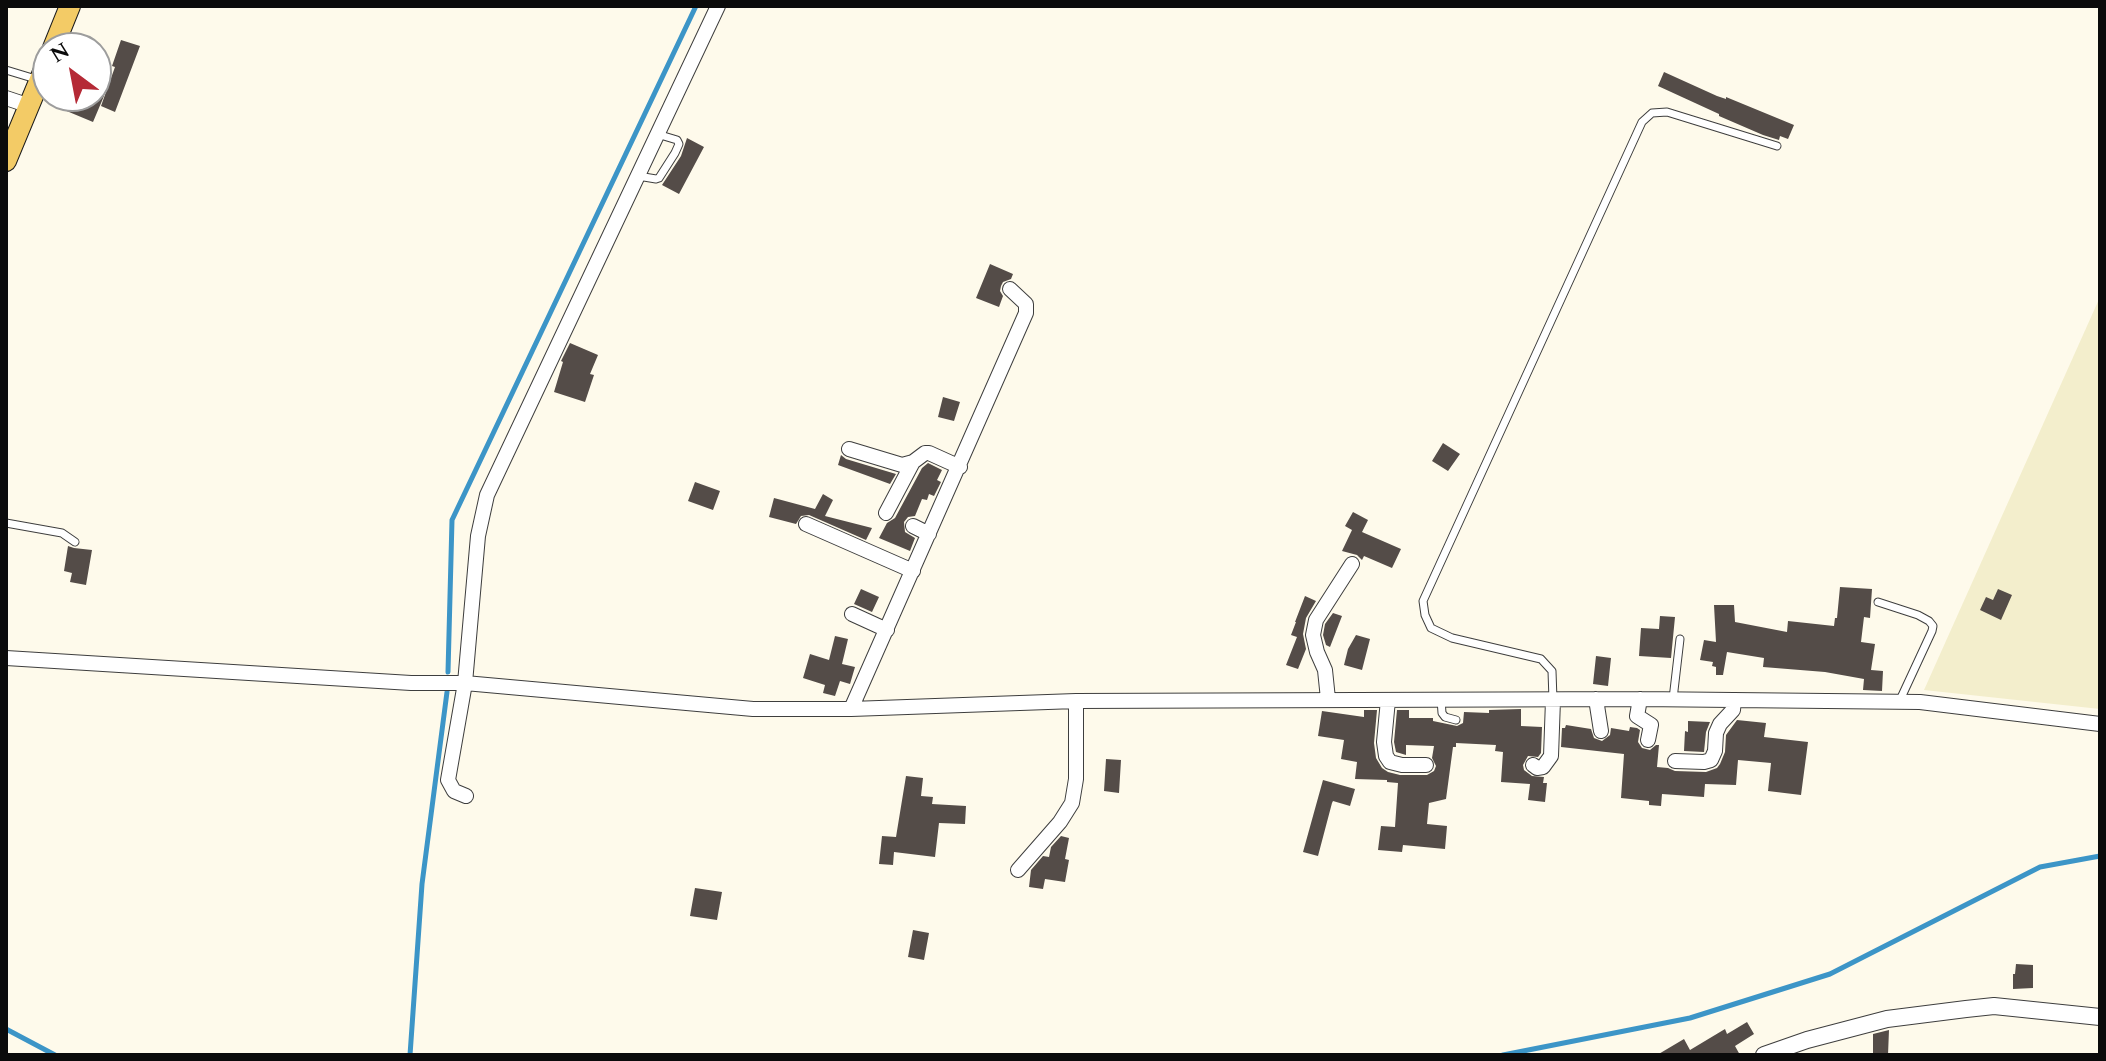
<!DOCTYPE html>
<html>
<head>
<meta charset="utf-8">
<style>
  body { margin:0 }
  #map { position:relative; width:2106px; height:1061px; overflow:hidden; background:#fefaeb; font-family:Spectral,serif }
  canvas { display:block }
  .frame { position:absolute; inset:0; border:8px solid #0b0b0b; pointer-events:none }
  .north { position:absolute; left:32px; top:32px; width:80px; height:80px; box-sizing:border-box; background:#fff; border:2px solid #9d9d9d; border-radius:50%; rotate:328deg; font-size:22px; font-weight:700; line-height:32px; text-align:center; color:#0b0b0b }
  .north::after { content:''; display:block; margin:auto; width:28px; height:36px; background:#b52a36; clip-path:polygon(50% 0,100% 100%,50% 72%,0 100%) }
</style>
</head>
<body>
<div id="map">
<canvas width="2106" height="1061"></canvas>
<div class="frame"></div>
<div class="north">N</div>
</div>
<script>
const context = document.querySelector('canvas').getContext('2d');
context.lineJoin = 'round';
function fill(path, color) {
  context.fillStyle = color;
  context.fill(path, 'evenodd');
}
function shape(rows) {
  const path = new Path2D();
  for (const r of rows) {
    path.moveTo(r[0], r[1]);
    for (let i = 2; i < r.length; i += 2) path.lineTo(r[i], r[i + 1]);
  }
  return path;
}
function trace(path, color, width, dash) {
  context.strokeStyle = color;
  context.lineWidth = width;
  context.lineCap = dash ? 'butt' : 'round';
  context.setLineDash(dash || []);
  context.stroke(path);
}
fill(shape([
  [2100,297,2100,709,1924,690]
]), '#f3eecc');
trace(shape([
  [448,672,452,520,696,6],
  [6,1029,55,1055],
  [410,1055,422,884,447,692],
  [1503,1055,1690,1018,1830,974,2040,867,2100,856]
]), '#3c95c7', 5);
fill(shape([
  [121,40,140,46,115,112,101,106,115,67,112,66],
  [1664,72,1717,96,1726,99,1726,97,1794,125,1788,139,1780,136,1779,140,1763,135,1719,116,1719,114,1658,86],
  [62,96,104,96,93,122,57,107],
  [687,138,704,147,679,194,662,185,681,156],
  [990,264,1013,274,1011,279,1003,282,1001,286,1000,291,1003,296,999,307,976,298],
  [570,343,598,355,590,374,594,375,585,402,554,392,563,362,561,361],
  [943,397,960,402,954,421,938,417],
  [1443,443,1460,454,1448,471,1432,461],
  [841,455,846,459,896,474,890,484,838,465],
  [928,463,942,470,937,480,941,482,934,496,929,494,927,500,922,499,915,516,908,517,904,522,905,532,915,538,910,551,879,538,887,523,895,518,922,468],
  [695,482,720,491,713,510,688,501],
  [823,494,833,500,825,516,872,528,866,540,809,515,801,516,796,524,769,517,774,498,815,509],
  [1353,512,1368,520,1362,532,1401,549,1392,568,1364,556,1362,560,1357,555,1342,551,1352,530,1345,526],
  [68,546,74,548,92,550,86,585,70,582,72,573,64,571],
  [1840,587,1872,589,1870,618,1864,617,1861,642,1875,644,1871,670,1883,671,1882,691,1863,690,1864,679,1825,672,1763,667,1764,658,1727,652,1723,675,1716,675,1716,667,1712,666,1713,662,1700,660,1704,640,1716,642,1714,605,1734,605,1735,622,1787,632,1788,621,1834,626,1835,618,1837,618],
  [861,589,879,597,872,612,854,604],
  [1998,589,2012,595,2001,620,1980,610,1986,597,1993,600],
  [1305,596,1316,601,1306,618,1303,634,1306,649,1298,669,1286,665,1297,637,1291,635,1296,622,1295,622],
  [1333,613,1342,616,1330,647,1326,645,1323,635,1325,624],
  [1660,616,1675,617,1671,658,1639,656,1641,628,1659,629],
  [1356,635,1370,639,1362,670,1344,665,1348,649],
  [835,636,848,639,842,664,855,667,850,684,840,681,835,696,823,693,825,685,803,678,810,654,829,660],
  [1596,656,1611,658,1608,686,1593,684],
  [1521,709,1521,726,1542,727,1541,753,1538,757,1528,756,1523,765,1524,770,1532,776,1544,777,1543,783,1547,783,1545,802,1528,800,1530,784,1501,782,1503,752,1495,751,1496,745,1456,743,1456,747,1453,747,1446,799,1429,803,1427,824,1447,826,1445,849,1403,845,1402,852,1378,850,1381,826,1395,827,1398,783,1387,782,1387,780,1355,779,1357,762,1341,759,1344,740,1318,736,1322,711,1364,717,1364,710,1377,710,1374,743,1376,758,1382,768,1388,772,1400,775,1427,775,1434,771,1436,766,1432,758,1434,746,1406,745,1406,755,1396,752,1394,742,1397,710,1409,710,1409,718,1433,718,1433,721,1457,726,1463,723,1464,712,1489,713,1489,710],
  [1737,720,1766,723,1764,737,1808,742,1801,795,1768,791,1771,763,1738,760,1736,785,1705,784,1704,797,1662,794,1661,806,1649,805,1649,801,1621,798,1624,754,1561,747,1562,728,1565,728,1566,725,1591,729,1594,738,1602,741,1610,735,1611,728,1629,731,1630,727,1637,728,1640,730,1638,742,1642,748,1650,750,1656,745,1659,745,1657,767,1668,768,1675,771,1706,772,1717,768,1720,764,1725,752,1726,735],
  [1688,721,1710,722,1706,732,1704,752,1684,751,1685,731,1688,732],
  [1106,759,1121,760,1119,793,1104,791],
  [906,776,923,778,921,796,933,797,932,804,966,806,965,824,939,823,935,857,894,852,893,865,879,864,882,836,896,837],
  [1323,780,1355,789,1350,806,1333,801,1332,803,1318,856,1303,852],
  [1061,836,1069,838,1065,859,1069,860,1065,882,1045,879,1043,889,1029,887,1031,870,1043,856,1049,857,1051,847],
  [695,888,722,892,717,920,690,916],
  [913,930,929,933,924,960,908,957],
  [2016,964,2033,965,2033,988,2013,989,2013,974,2015,974],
  [1747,1022,1754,1034,1735,1046,1740,1055,1657,1055,1684,1039,1690,1050,1725,1029,1727,1034],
  [1889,1030,1888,1055,1873,1055,1873,1034]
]), '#544c48');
const service = shape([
  [6,70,39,80],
  [638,176,656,179,659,178,675,153,679,144,677,140,657,134],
  [6,523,62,533,75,542],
  [1878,602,1918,615,1929,621,1933,626,1932,631,1900,700],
  [1441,699,1442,713,1445,717,1456,720],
  [1673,699,1680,639],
  [1553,700,1552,671,1541,659,1452,638,1431,628,1425,615,1423,601,1642,122,1652,113,1667,112,1777,146]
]);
const minor = shape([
  [6,98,30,106],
  [849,449,902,465,913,462,925,453,929,453,960,467],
  [886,513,913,462],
  [806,524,913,571],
  [913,526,929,534],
  [852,614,887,630],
  [6,658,411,683,465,683,753,709,851,709,1076,701,1640,699,1920,702,2100,724],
  [1328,699,1325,670,1317,652,1313,635,1316,620,1352,564],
  [1596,699,1601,731],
  [1640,699,1637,716,1651,725,1648,740],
  [1388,700,1384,742,1386,756,1390,762,1402,765,1426,765],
  [851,709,1026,313,1026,304,1010,289],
  [1675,761,1704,762,1711,760,1715,751,1716,733,1720,724,1733,710,1734,700],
  [1533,765,1537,768,1543,767,1551,756,1553,700],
  [466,796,454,791,448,780,465,683,478,536,487,495,718,6],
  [1018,870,1060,822,1072,803,1076,779,1076,701]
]);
const tertiary = shape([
  [1764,1055,1807,1040,1887,1019,1966,1009,1994,1006,2100,1017]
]);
const primary = shape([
  [53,48,70,6],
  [6,161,48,60]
]);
trace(service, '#3e3e3e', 9);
trace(minor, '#3e3e3e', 16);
trace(tertiary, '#3e3e3e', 18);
trace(primary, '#1c1c1c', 22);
trace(service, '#fff', 7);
trace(minor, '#fff', 14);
trace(tertiary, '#fff', 16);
trace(primary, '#f3cb66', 20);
</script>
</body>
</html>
